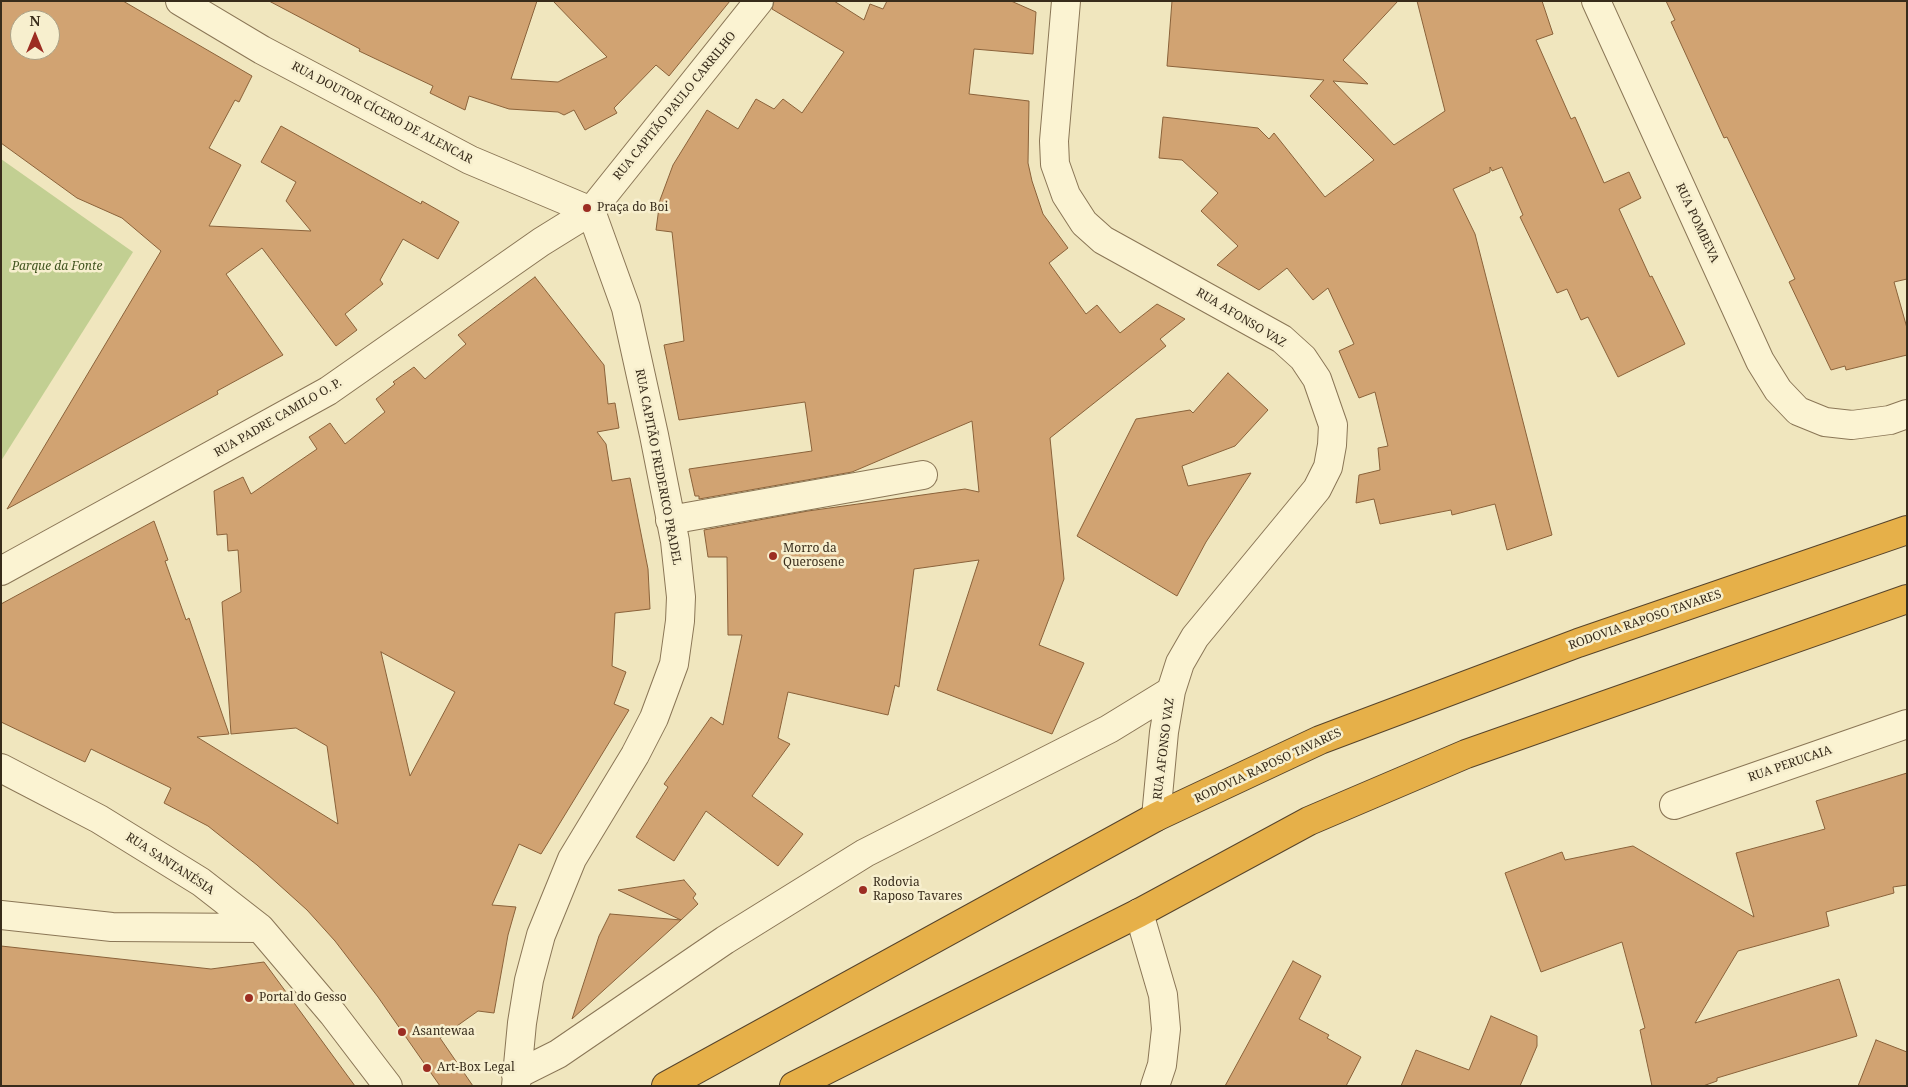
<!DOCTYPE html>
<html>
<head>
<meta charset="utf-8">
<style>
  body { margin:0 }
  #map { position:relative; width:1908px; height:1087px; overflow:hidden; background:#f0e6be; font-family:"Noto Serif",serif }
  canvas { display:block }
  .frame { position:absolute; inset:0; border:2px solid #382c1b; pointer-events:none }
  .north { position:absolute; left:10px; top:10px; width:50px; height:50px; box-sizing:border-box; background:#f7efce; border:1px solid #aba186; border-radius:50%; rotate:0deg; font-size:14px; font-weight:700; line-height:20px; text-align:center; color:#382c1b }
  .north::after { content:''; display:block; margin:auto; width:18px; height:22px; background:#9c2d22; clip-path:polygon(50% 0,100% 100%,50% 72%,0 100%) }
</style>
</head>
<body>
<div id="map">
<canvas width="1908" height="1087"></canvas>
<div class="frame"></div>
<div class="north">N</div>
</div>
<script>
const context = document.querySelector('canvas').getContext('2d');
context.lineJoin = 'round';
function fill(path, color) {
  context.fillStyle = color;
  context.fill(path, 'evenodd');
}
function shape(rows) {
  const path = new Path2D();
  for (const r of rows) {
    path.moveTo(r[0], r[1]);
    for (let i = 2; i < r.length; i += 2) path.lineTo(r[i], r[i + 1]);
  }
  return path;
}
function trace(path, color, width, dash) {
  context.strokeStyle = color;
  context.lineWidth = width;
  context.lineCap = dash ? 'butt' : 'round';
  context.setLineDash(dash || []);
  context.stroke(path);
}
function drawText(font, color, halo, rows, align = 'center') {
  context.font = font + ' "Noto Serif",serif';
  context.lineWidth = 5;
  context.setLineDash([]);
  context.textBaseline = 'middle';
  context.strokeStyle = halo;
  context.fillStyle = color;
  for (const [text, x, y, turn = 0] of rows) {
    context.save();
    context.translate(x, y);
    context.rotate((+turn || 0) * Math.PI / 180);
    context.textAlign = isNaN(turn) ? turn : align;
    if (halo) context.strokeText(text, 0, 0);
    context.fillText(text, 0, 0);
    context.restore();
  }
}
fill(shape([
  [1,159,133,252,1,461]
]), '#c2cf92');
const building = shape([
  [1,1,123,1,252,76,239,102,235,100,209,148,241,165,209,226,311,231,286,201,296,182,261,162,281,126,421,204,422,201,459,222,438,259,403,239,380,280,383,284,345,314,357,330,336,346,262,248,226,274,283,355,217,391,218,394,7,509,161,251,122,218,77,198,1,143,1,1],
  [20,20,50,20,50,50,20,50,20,20],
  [269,1,537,1,511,79,558,82,607,57,553,1,730,1,669,76,656,65,614,108,617,113,585,130,574,110,564,115,558,112,509,109,469,96,465,110,430,93,433,86,359,51,360,49,269,1],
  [774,1,834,1,864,20,870,4,883,9,887,1,1011,1,1036,12,1033,54,974,49,969,94,1029,101,1028,163,1032,181,1043,214,1068,248,1049,263,1086,314,1097,305,1120,333,1157,304,1185,319,1160,339,1166,346,1050,438,1064,579,1039,645,1084,663,1052,734,937,690,979,560,914,569,899,687,895,685,888,715,788,692,778,738,790,744,752,796,803,834,778,866,706,811,674,861,636,837,668,787,664,784,711,717,723,725,742,635,728,635,727,557,708,557,704,530,808,511,965,489,979,492,972,421,852,472,699,499,699,496,695,496,689,469,812,451,805,402,679,420,664,345,684,341,672,232,656,230,660,200,673,165,707,110,738,129,756,99,774,109,783,99,802,113,844,52,772,9,774,1],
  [1172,1,1398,1,1343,60,1368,84,1333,81,1394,145,1445,111,1417,1,1542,1,1553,34,1536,40,1571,119,1575,117,1604,183,1629,172,1641,198,1619,209,1650,277,1652,276,1685,344,1618,377,1588,317,1581,320,1567,289,1557,293,1520,217,1523,215,1502,167,1492,171,1490,167,1490,172,1453,189,1475,234,1552,535,1507,550,1495,504,1452,515,1451,510,1380,524,1374,499,1356,503,1359,475,1380,470,1378,448,1388,446,1375,392,1359,398,1339,351,1354,344,1328,288,1313,300,1287,268,1259,290,1217,265,1238,246,1201,211,1218,193,1182,160,1159,158,1163,117,1258,128,1269,139,1274,133,1325,197,1374,160,1310,96,1324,80,1167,66,1172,1],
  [1666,1,1907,1,1907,279,1894,282,1907,328,1907,355,1846,370,1845,366,1831,370,1789,282,1795,279,1727,137,1724,138,1671,22,1675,20,1666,1],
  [535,277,604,365,608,404,615,403,619,428,597,432,606,444,612,481,630,478,648,569,650,609,615,613,612,666,626,672,614,704,629,710,541,854,519,844,492,905,516,907,508,935,494,1013,478,1011,440,1038,473,1086,440,1086,378,997,335,941,307,910,257,865,208,826,164,803,171,788,91,749,85,762,1,722,1,604,154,521,168,560,165,561,186,620,189,618,229,734,197,737,338,824,327,746,296,728,231,734,222,602,241,592,238,550,228,551,227,534,217,535,214,491,243,477,251,494,317,449,309,437,330,423,345,444,385,412,376,399,395,384,393,382,414,367,425,379,466,344,458,335,535,277],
  [381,652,455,692,410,776,381,652],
  [1228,373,1268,410,1235,446,1182,466,1188,486,1251,473,1206,542,1177,596,1077,536,1136,419,1190,410,1193,413,1228,373],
  [1907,773,1907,885,1893,887,1894,893,1826,912,1829,926,1738,951,1695,1023,1839,979,1857,1036,1717,1078,1717,1081,1703,1086,1652,1086,1640,1030,1645,1028,1622,942,1541,972,1505,873,1562,852,1565,860,1633,846,1754,917,1736,853,1825,829,1816,801,1907,773],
  [684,880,696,894,693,898,698,904,681,920,618,890,684,880],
  [610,914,681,920,572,1019,599,936,610,914],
  [1,946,211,969,264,962,355,1086,1,1086,1,946],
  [1293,961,1321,976,1299,1019,1329,1035,1327,1038,1361,1057,1346,1086,1225,1086,1293,961],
  [1491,1016,1537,1036,1537,1046,1520,1086,1401,1086,1416,1050,1469,1070,1491,1016],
  [1876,1040,1907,1052,1907,1086,1858,1086,1876,1040]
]);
fill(building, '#d1a372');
trace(building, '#8a623a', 1);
const minor = shape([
  [180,1,262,50,470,160,591,211],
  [1066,1,1054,141,1055,164,1066,195,1084,223,1103,240,1282,339,1303,358,1317,379,1333,425,1332,445,1328,467,1317,489,1195,637,1180,663,1171,691,1164,732,1156,817],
  [1596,1,1760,361,1778,390,1798,411,1825,422,1852,425,1890,420,1907,414],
  [670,520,923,475],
  [1,571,328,391,541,242,591,211,759,1],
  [1,768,99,819,201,882,260,928,333,1014,388,1086],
  [1674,805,1907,724],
  [1139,913,1163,995,1166,1029,1162,1065,1155,1086],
  [1,915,112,927,260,928],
  [516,1075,558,1054,725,940,865,853,1109,729,1171,691],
  [516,1086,522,1023,529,980,541,935,572,859,635,755,654,718,674,664,680,621,681,597,675,541,654,435,626,308,591,211]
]);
const highway = shape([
  [666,1086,1156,817,1320,740,1578,643,1907,530],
  [794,1086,1139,913,1309,821,1466,754,1907,599]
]);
trace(minor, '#8a7656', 30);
trace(highway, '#57442b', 30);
trace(minor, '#fbf3d2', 28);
trace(highway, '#e6b049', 28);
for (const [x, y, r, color] of [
  [587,208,5,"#9c2d22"],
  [773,556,5,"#9c2d22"],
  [863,890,5,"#9c2d22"],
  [249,998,5,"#9c2d22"],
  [402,1032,5,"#9c2d22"],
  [427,1068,5,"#9c2d22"]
]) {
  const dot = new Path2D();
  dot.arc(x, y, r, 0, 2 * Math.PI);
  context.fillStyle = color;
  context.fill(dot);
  trace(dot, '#f7efce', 2);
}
drawText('12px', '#382c1b', '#f7efce', [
  ["RUA CAPITÃO PAULO CARRILHO",675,106,-51],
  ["RUA DOUTOR CÍCERO DE ALENCAR",382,113,28],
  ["RUA POMBEVA",1697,223,65],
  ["RUA AFONSO VAZ",1241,318,31],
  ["RUA PADRE CAMILO O. P.",278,418,-30],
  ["RUA CAPITÃO FREDERICO PRADEL",658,467,79],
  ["RODOVIA RAPOSO TAVARES",1645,620,-19],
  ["RUA AFONSO VAZ",1164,749,-83],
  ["RUA PERUCAIA",1790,764,-19],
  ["RODOVIA RAPOSO TAVARES",1268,766,-25],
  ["RUA SANTANÉSIA",170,864,33]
]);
drawText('12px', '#382c1b', '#f7efce', [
  ["Praça do Boi",597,208],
  ["Morro da",783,549],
  ["Querosene",783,563],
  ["Rodovia",873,883],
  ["Raposo Tavares",873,897],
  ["Portal do Gesso",259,998],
  ["Asantewaa",412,1032],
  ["Art-Box Legal",437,1068]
], 'left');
drawText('italic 12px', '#435621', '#f7efce', [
  ["Parque da Fonte",57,267]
]);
</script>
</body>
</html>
